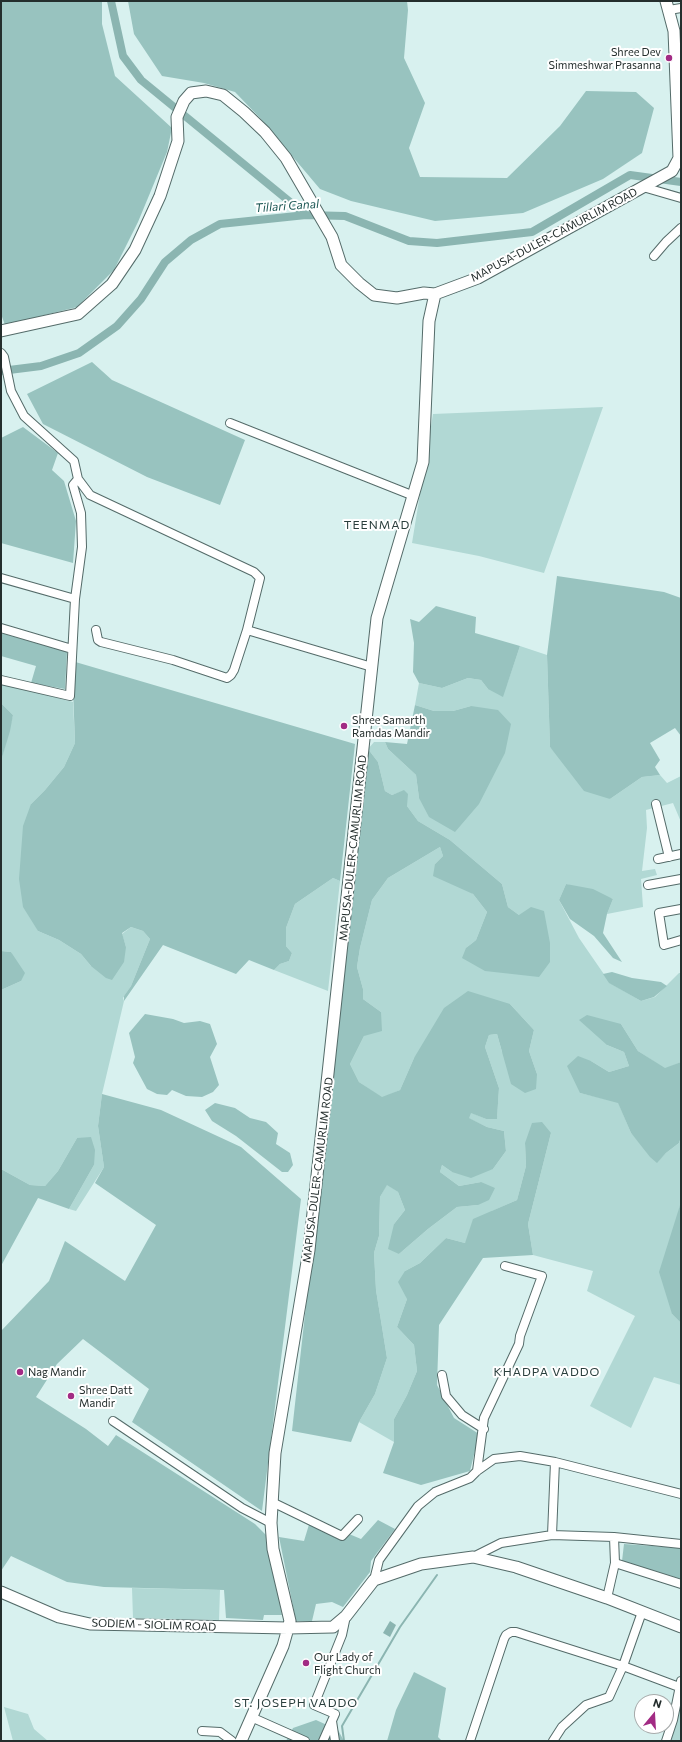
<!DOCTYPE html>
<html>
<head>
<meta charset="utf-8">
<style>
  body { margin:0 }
  #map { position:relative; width:682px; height:1742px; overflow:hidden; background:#d8f1ef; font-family:Commissioner,sans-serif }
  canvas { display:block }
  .frame { position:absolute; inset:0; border:2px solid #242e2d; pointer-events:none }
  .north { position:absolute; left:634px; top:1694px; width:40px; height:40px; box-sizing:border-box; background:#fff; border:1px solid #a7abab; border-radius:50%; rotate:18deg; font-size:11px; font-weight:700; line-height:16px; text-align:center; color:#242e2d }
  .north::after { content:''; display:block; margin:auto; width:14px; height:18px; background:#a22b84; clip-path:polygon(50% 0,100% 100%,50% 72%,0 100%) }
</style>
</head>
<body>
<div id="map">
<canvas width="682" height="1742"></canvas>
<div class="frame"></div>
<div class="north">N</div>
</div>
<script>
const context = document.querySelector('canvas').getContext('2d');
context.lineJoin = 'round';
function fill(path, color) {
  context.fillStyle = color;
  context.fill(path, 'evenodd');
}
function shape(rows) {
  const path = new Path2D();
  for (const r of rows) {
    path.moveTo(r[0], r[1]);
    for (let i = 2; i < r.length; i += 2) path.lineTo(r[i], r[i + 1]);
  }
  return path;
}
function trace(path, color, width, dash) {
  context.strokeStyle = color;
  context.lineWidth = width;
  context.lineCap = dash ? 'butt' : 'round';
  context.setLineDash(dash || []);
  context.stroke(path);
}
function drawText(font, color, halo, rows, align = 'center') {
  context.font = font + ' Commissioner,sans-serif';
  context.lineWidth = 4;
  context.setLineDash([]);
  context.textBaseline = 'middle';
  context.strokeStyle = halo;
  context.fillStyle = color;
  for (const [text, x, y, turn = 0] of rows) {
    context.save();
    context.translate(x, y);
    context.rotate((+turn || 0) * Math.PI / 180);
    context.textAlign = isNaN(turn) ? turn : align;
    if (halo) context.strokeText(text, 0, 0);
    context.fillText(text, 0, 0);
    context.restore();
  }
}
fill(shape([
  [603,407,544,573,479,556,412,543,433,414],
  [520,646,547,655,550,747,610,799,642,777,660,775,667,783,681,776,681,822,673,803,646,810,647,828,642,871,655,869,657,875,641,879,643,907,607,914,613,899,566,884,559,900,579,938,610,983,641,1001,655,997,679,973,681,973,681,1062,665,1069,638,1051,621,1024,607,1045,624,1052,629,1066,609,1072,591,1061,580,1093,618,1102,631,1133,657,1162,666,1153,679,1143,681,1137,681,1202,676,1222,672,1314,681,1323,681,1385,654,1377,631,1428,590,1406,635,1316,587,1291,593,1271,533,1255,528,1224,551,1133,525,1143,526,1166,517,1200,492,1211,465,1243,446,1238,420,1263,405,1271,407,1299,397,1327,414,1345,417,1371,407,1395,394,1419,394,1442,359,1422,375,1394,387,1358,376,1290,374,1253,379,1236,380,1197,387,1184,398,1192,405,1210,394,1224,399,1254,428,1229,457,1207,478,1205,481,1182,459,1186,440,1172,442,1165,452,1172,493,1169,506,1151,504,1131,487,1127,468,1118,470,1112,486,1119,497,1118,499,1088,485,1047,489,1035,497,1034,502,1052,537,1074,529,1051,534,1030,510,1004,414,1058,400,1090,382,1098,359,1082,350,1064,364,1036,381,1012,363,999,363,989,357,967,360,948,372,900,388,878,440,847,443,856,435,864,473,894,487,912,476,940,466,948,519,915,508,907,502,884,450,840,418,821,407,806,403,791,392,795,385,791,378,762,368,749,374,742,385,742,388,749,416,775,419,798,471,706,453,711,434,711,415,705,419,683,442,688,468,678,481,680,488,689,507,684],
  [1,683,73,702,75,743,64,767,45,790,31,804,38,931,59,940,81,954,91,966,126,947,122,934,131,927,143,931,150,939,131,986,123,998,124,1001,102,1094,98,1126,104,1167,76,1211,69,1209,94,1165,77,1138,58,1171,45,1186,30,1185,1,1169,1,990,21,981,11,952,1,951,1,761,13,715,1,703],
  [333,878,340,881,328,991,274,970,280,964,289,961,292,953,286,946,286,928,295,904],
  [132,1588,220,1590,219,1620,133,1618],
  [681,1705,681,1741,670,1741],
  [4,1707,28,1714,34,1729,48,1741,13,1741]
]), '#b1d8d4');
fill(shape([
  [1,1,102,1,102,24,115,76,172,128,167,152,138,222,114,270,77,307,5,325,1,314],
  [128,1,407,1,408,10,404,58,425,103,409,148,420,177,507,178,560,126,586,91,636,92,654,108,642,153,603,179,523,213,435,221,351,201,320,189,260,118,235,92,204,83,162,76,134,34],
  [92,362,112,380,245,440,220,505,147,477,43,424,27,394],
  [23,427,58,453,52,470,64,481,76,521,73,563,1,543,1,438],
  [557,576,664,592,681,598,681,736,675,728,650,743,660,760,655,767,660,775,642,777,610,799,584,791,550,747,547,655],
  [436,606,476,617,475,633,520,646,503,697,488,689,481,680,468,678,442,688,419,683,413,672,414,643,410,619,419,622],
  [1,633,67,652,65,689,31,683,36,666,1,656],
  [72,661,355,744,340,881,333,878,295,904,286,928,286,946,292,953,289,961,280,964,274,970,249,960,236,974,163,945,124,1001,124,996,131,986,150,939,143,931,131,927,122,933,126,947,124,962,112,980,106,978,91,966,81,954,59,940,38,931,23,907,19,879,23,826,31,804,45,790,64,767,75,743],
  [1,703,13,715,10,731,1,761],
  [415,705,434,711,453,711,471,706,498,710,511,724,505,753,479,804,455,832,429,817,419,798,416,775,388,749,385,742,407,744],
  [368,749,378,762,385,791,392,795,404,790,408,794,407,806,418,821,450,840,502,884,508,907,519,915,531,907,544,911,550,943,550,962,539,977,485,971,462,958,466,948,476,940,487,912,473,894,433,876,435,864,443,856,440,847,388,878,372,900,360,948,357,967,363,989,363,999,381,1012,382,1031,364,1036,350,1064,359,1082,382,1097,400,1090,414,1058,444,1008,468,991,510,1004,534,1030,529,1051,537,1074,536,1089,525,1093,511,1084,497,1034,489,1035,485,1047,499,1088,497,1119,486,1119,471,1113,469,1118,487,1127,504,1131,506,1151,493,1169,471,1178,452,1172,442,1165,440,1172,459,1186,481,1182,495,1188,489,1200,478,1205,457,1207,428,1229,399,1254,388,1249,394,1224,405,1210,398,1192,387,1185,380,1197,379,1236,374,1253,376,1290,387,1358,375,1394,359,1422,351,1442,292,1431],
  [566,884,593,889,613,899,607,914,603,933,622,962,613,958,594,936,570,919,559,900],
  [1,951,11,952,25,973,21,981,1,990],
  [612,972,632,978,661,982,667,986,654,997,641,1001,609,983,603,974],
  [145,1014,173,1019,184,1023,200,1021,210,1024,217,1044,210,1057,219,1085,213,1092,202,1097,186,1096,172,1090,167,1095,157,1094,147,1089,133,1063,135,1057,129,1033],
  [587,1015,621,1024,638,1051,665,1068,681,1062,681,1137,679,1143,666,1153,657,1163,650,1157,631,1133,618,1103,580,1093,567,1066,578,1056,591,1061,609,1072,629,1066,624,1052,607,1045,579,1020],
  [102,1094,161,1110,241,1147,301,1199,262,1511,132,1422,149,1389,83,1339,57,1364,36,1397,86,1429,108,1446,116,1435,255,1524,269,1538,282,1615,264,1615,263,1620,226,1618,224,1590,104,1587,67,1582,11,1556,1,1571,1,1331,49,1281,65,1241,125,1281,156,1225,95,1183,104,1167,98,1126],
  [215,1103,235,1108,250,1118,266,1122,278,1133,276,1144,290,1153,293,1165,288,1172,282,1172,236,1136,212,1121,205,1110],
  [542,1122,551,1133,528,1224,533,1255,483,1258,439,1325,437,1385,454,1418,479,1434,470,1471,421,1485,383,1473,394,1442,394,1419,407,1395,417,1371,414,1345,397,1327,407,1299,398,1282,405,1271,420,1263,446,1238,465,1243,473,1219,517,1200,526,1166,525,1143,532,1123],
  [91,1137,95,1150,94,1165,69,1209,38,1198,1,1266,1,1169,30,1185,45,1186,58,1171,77,1138],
  [681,1202,681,1323,672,1314,659,1272],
  [311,1518,361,1539,378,1520,395,1529,371,1561,370,1572,343,1607,332,1602,316,1604,312,1621,296,1621,279,1537,304,1541],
  [624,1544,681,1548,681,1579,622,1561],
  [414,1672,446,1688,438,1737,442,1741,387,1741,396,1710],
  [316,1720,338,1730,344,1741,286,1741,293,1728]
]), '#98c3bf');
fill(shape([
  [390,1621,396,1625,390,1637,383,1633]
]), '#8bb5b1');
trace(shape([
  [344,1741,342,1726,400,1627,437,1575]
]), '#8bb5b1', 2);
trace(shape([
  [111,1,123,56,141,80,306,215],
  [1,371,41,366,79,353,117,326,141,299,165,262,191,240,220,224,306,215,345,216,409,241,437,243,532,232,630,175,681,182]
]), '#8bb5b1', 8);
const street = shape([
  [669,10,681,8],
  [643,187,681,198],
  [654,256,666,242,681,228],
  [1,353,4,357,11,391,24,416,74,461,78,479,90,495,254,572,260,578,247,630,372,667],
  [230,423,414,496],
  [1,578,75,599],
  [1,628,72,649],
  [96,630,98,640,101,642,173,660,227,678,231,675,234,670,247,630],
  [1,680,70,696,75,599,82,547,81,513,73,485,78,479],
  [656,804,669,857],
  [658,859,681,854],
  [648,885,681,879],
  [681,909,659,913,664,945,681,940],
  [442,1375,446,1396,462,1415,484,1429],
  [113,1421,242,1508,271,1523],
  [477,1471,484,1418,519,1344,520,1336,542,1276,505,1266],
  [272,1502,342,1536,358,1519],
  [552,1535,555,1462],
  [473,1557,501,1543,552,1535,614,1537,681,1544],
  [615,1563,681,1584],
  [374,1580,379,1560,418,1506,435,1492,470,1478,477,1471,494,1459,520,1456,555,1462,681,1494],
  [607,1598,615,1563,614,1537],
  [251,1717,305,1741],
  [332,1721,335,1741],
  [202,1731,220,1732,232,1741],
  [323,1741,335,1714,314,1705,342,1635,346,1616],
  [470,1741,504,1639,506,1635,511,1632,516,1632,623,1666,679,1687],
  [553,1741,562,1727,586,1705,609,1697,623,1666,642,1612],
  [666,1741,673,1720,681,1681]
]);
const secondary = shape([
  [1,331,78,314,112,284,135,250,160,196,178,141,177,117,184,101,191,93,206,91,223,95,244,112,265,132,286,158,332,237,341,265,359,283,374,295,397,298,424,293,435,294],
  [1,1592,59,1617,90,1624,288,1628,333,1627,346,1616,374,1580,421,1564,473,1557,516,1567,607,1598,681,1627],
  [241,1741,283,1646,290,1621,273,1549,271,1523,275,1453,309,1250,377,618,423,462,429,321,435,294,478,278,672,171,679,158,674,31,666,1]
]);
trace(street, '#546b69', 10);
trace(secondary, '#546b69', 13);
trace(street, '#fff', 8);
trace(secondary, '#fff', 11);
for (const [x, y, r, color] of [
  [669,58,4,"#a22b84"],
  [344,726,4,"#a22b84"],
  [20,1372,4,"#a22b84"],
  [71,1396,4,"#a22b84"],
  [306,1663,4,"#a22b84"]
]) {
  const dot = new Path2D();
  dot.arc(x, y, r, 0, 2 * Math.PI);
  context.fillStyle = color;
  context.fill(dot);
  trace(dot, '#fff', 1.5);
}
drawText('11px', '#242e2d', '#fff', [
  ["Shree Dev",661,52,"right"],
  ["Simmeshwar Prasanna",661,65,"right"],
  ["Shree Samarth",352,720],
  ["Ramdas Mandir",352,733],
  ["Nag Mandir",28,1372],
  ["Shree Datt",79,1390],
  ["Mandir",79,1403],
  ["Our Lady of",314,1657],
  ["Flight Church",314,1670]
], 'left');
drawText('11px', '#242e2d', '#fff', [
  ["MAPUSA-DULER-CAMURLIM ROAD",554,235,-28],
  ["MAPUSA-DULER-CAMURLIM ROAD",353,848,-84],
  ["MAPUSA-DULER-CAMURLIM ROAD",318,1170,-83],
  ["SODIEM - SIOLIM ROAD",154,1625,2]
]);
drawText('italic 12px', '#1b5653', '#fff', [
  ["Tillari Canal",287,206,-4]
]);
context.letterSpacing = '1px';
drawText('12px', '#2a3f3d', '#fff', [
  ["TEENMAD",377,525],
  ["KHADPA VADDO",547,1372],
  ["ST. JOSEPH VADDO",296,1703]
]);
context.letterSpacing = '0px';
</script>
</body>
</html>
